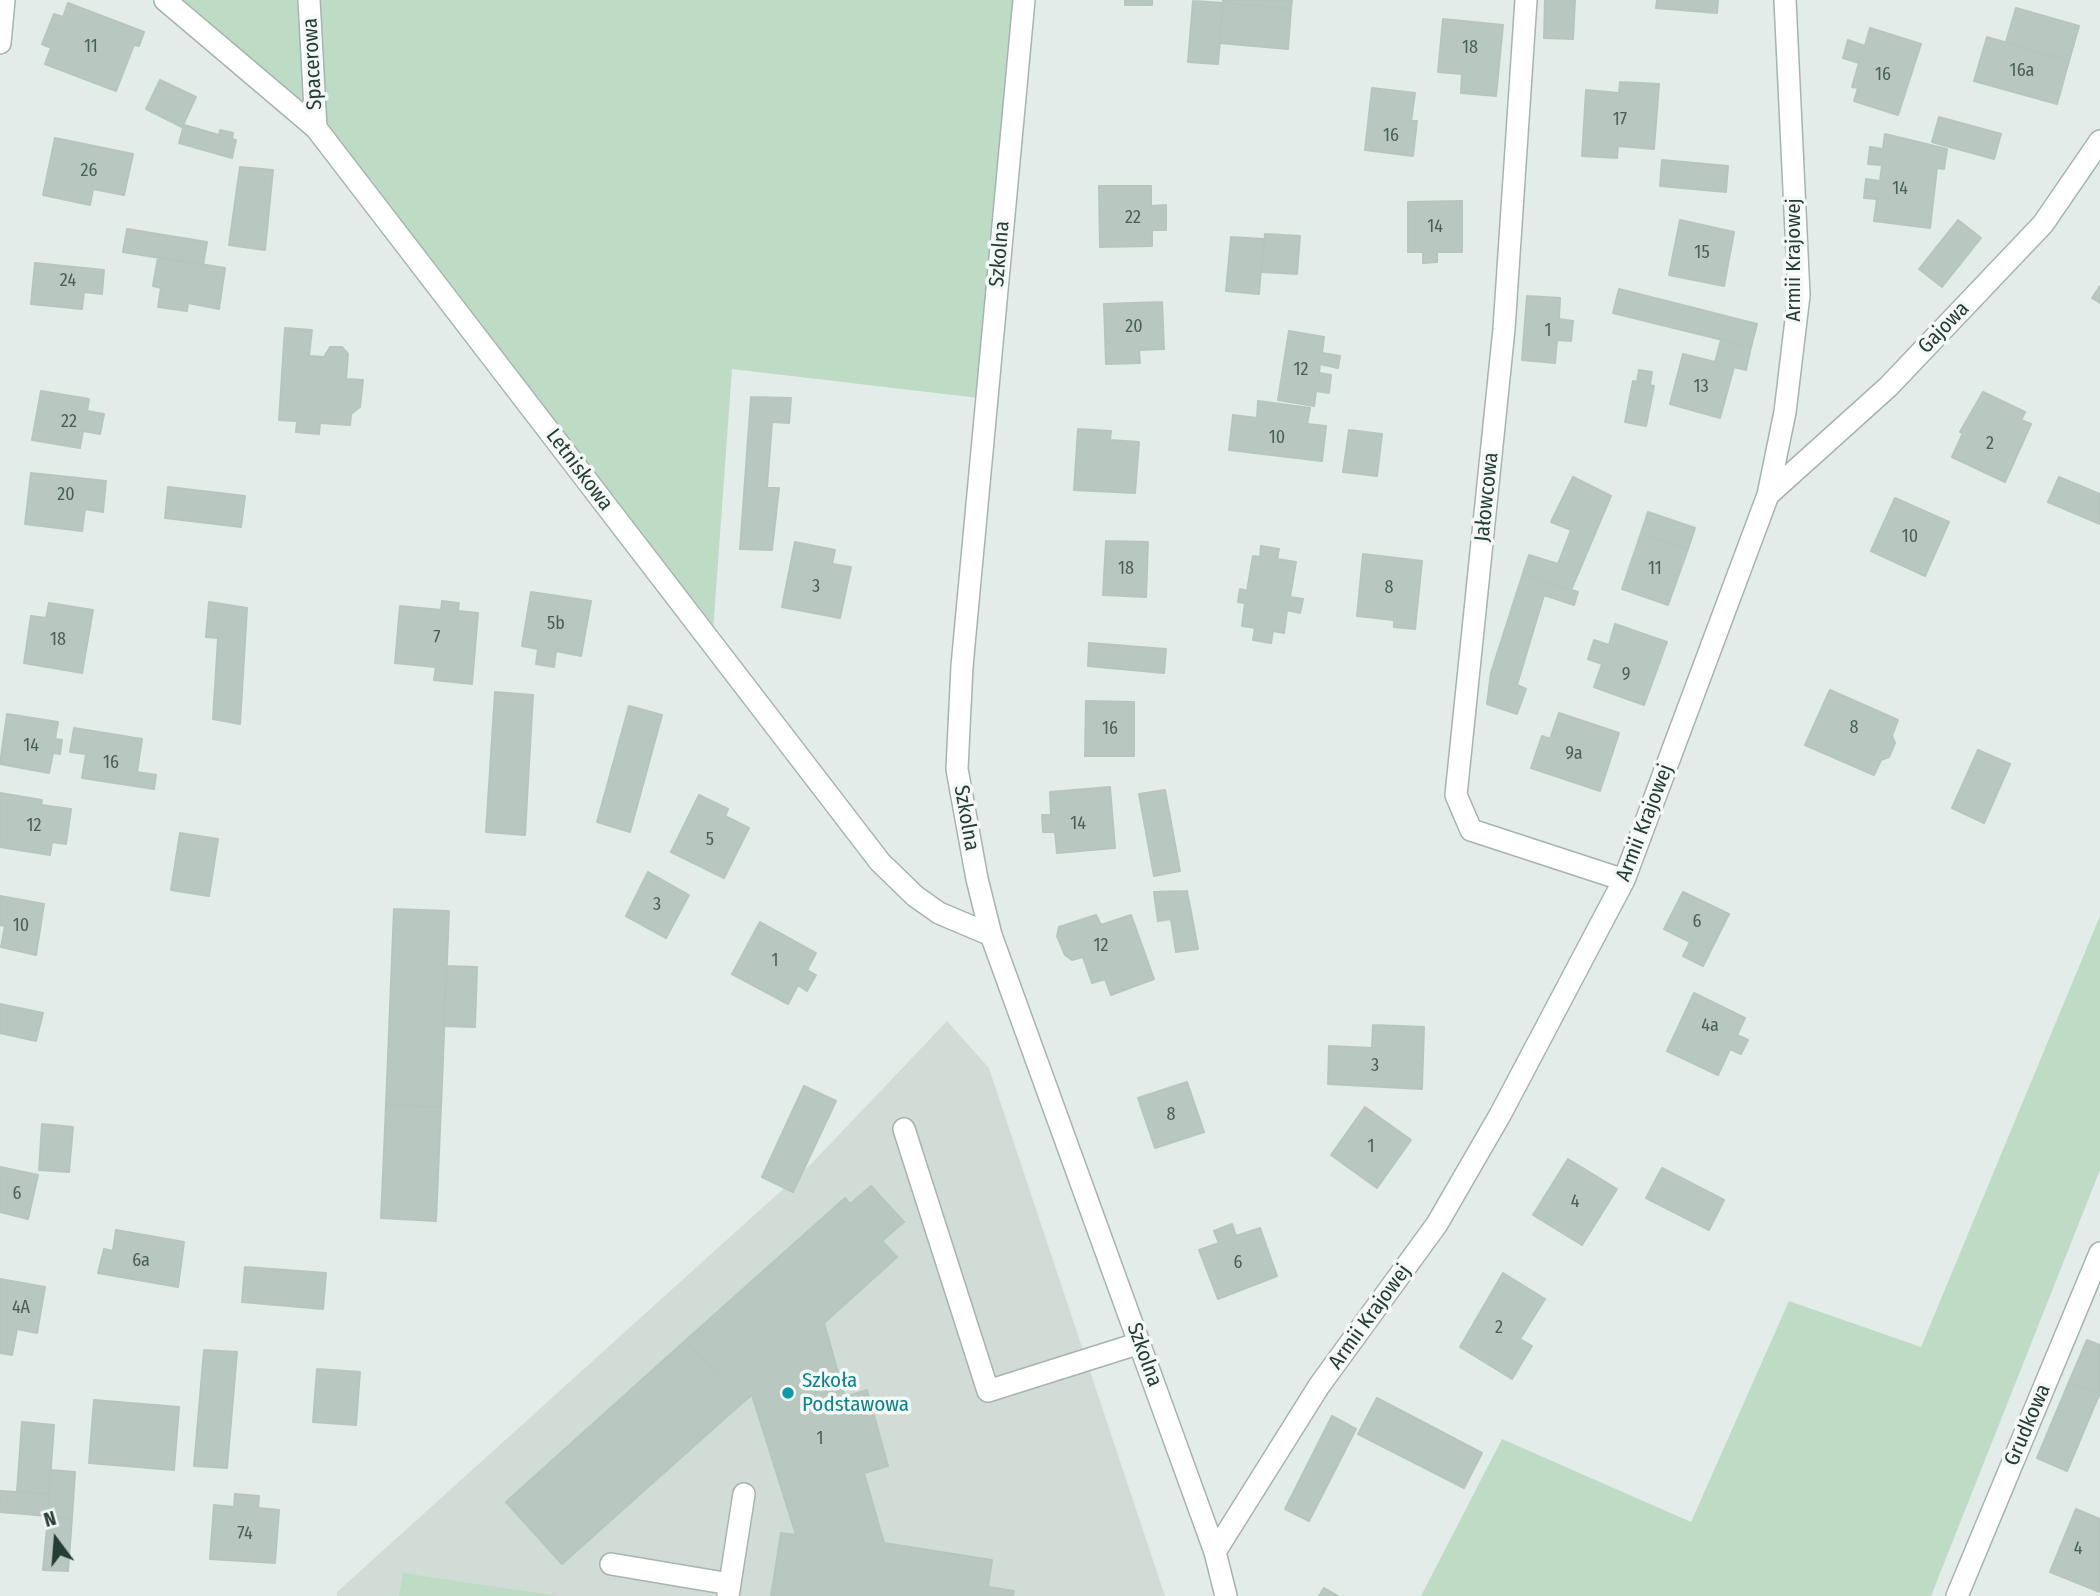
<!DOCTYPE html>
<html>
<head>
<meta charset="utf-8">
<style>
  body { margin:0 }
  #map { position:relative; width:2100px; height:1596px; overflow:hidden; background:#e3ece8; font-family:"Fira Sans Condensed",sans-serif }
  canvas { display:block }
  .north { position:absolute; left:21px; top:1505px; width:70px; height:70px; -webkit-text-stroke:5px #f4f9f6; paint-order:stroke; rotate:344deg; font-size:19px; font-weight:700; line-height:28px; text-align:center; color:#243d36 }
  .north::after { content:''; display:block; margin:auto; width:24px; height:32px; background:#243d36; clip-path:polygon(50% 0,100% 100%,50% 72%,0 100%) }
</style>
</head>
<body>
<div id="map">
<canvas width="2100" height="1596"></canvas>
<div class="north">N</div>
</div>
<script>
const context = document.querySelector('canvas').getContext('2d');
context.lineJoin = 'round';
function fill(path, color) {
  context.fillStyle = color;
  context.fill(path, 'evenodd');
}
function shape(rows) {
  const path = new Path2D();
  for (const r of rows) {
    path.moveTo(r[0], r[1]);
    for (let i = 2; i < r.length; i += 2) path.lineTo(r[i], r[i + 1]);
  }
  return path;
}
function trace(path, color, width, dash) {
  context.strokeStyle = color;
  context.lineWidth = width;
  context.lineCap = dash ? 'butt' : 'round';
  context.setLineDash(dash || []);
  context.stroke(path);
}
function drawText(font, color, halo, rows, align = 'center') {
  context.font = font + ' "Fira Sans Condensed",sans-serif';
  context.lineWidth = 7;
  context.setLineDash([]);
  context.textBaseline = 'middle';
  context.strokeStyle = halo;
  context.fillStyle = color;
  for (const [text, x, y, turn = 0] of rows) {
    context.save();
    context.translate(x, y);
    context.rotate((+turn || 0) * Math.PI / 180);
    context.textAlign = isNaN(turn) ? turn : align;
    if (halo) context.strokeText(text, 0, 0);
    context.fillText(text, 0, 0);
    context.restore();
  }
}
fill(shape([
  [947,1021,989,1068,1165,1596,337,1596,337,1592,814,1161]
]), '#d2dcd7');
fill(shape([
  [165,0,1024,0,987,399,732,369,712,645,316,128],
  [2100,916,2100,1170,1931,1596,1421,1596,1502,1439,1691,1522,1789,1301,1921,1347],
  [403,1573,558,1596,399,1596]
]), '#bedcc5');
const building = shape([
  [1125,0,1152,0,1152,5,1125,5,1125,0],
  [1223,0,1292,0,1291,9,1223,3,1223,0],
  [1545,0,1575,0,1573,39,1544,38,1545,0],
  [1657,0,1718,0,1717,13,1656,8,1657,0],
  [1193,1,1223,3,1218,64,1188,62,1193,1],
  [68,3,144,32,139,46,134,45,116,91,45,64,51,48,42,44,54,14,63,17,68,3],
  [1223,3,1291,9,1288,49,1219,43,1223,3],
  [2016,8,2079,26,2069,61,2006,42,2016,8],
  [1443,19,1503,25,1496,96,1461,93,1462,74,1438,72,1443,19],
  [1870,28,1921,44,1898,115,1854,101,1858,88,1852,87,1859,63,1843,58,1848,40,1865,46,1870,28],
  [1987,37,2069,61,2057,104,1974,81,1987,37],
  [160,80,196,97,182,127,146,109,160,80],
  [1620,82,1659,84,1654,149,1618,146,1617,158,1582,156,1586,90,1619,93,1620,82],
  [1372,88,1415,93,1411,121,1417,121,1413,156,1365,150,1372,88],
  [1939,117,2001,134,1994,159,1932,142,1939,117],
  [184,125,219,135,220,130,233,133,232,139,236,140,232,158,179,143,184,125],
  [1885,134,1947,149,1944,169,1937,168,1930,228,1874,221,1877,199,1864,198,1866,179,1880,181,1882,165,1868,164,1870,147,1883,149,1885,134],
  [55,138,133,154,124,195,93,189,90,205,43,195,55,138],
  [1662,160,1728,166,1726,192,1660,186,1662,160],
  [240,167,273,170,265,250,229,245,240,167],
  [1099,186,1151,186,1151,206,1166,205,1166,230,1152,230,1152,246,1100,247,1099,186],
  [1462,201,1462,252,1437,252,1437,262,1423,263,1423,252,1408,252,1408,202,1462,201],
  [1680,220,1734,232,1724,286,1669,275,1680,220],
  [1958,220,1981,238,1942,287,1919,269,1958,220],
  [127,229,207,242,203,265,123,252,127,229],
  [1265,234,1300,236,1297,274,1262,272,1265,234],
  [1231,237,1263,239,1259,294,1226,291,1231,237],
  [158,257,225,268,219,309,188,303,187,311,158,307,161,288,153,286,158,257],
  [35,263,104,270,102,294,84,292,82,309,31,304,35,263],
  [2100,286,2100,303,2092,298,2100,286],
  [1619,289,1757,324,1751,347,1613,313,1619,289],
  [1527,296,1560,298,1559,319,1573,321,1571,341,1557,340,1555,363,1522,360,1527,296],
  [1162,302,1164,349,1139,350,1140,363,1106,364,1104,304,1162,302],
  [285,328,312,330,309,356,324,357,330,347,342,347,348,354,346,379,363,380,360,407,351,414,350,425,320,423,319,434,296,432,297,421,279,420,285,328],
  [1289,331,1324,337,1322,353,1340,356,1338,368,1320,364,1319,373,1331,375,1329,393,1316,391,1314,406,1278,400,1289,331],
  [1721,340,1751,347,1746,370,1734,367,1720,418,1670,404,1683,354,1715,362,1721,340],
  [1639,370,1652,372,1650,385,1654,386,1646,426,1625,422,1633,381,1637,382,1639,370],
  [41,391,89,399,87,411,104,414,100,434,83,431,80,448,32,440,41,391],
  [1983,392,2025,412,2021,420,2031,424,2005,482,1952,457,1963,433,1960,432,1983,392],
  [751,397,791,398,789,423,772,422,767,488,779,488,772,550,740,549,751,397],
  [1258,401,1310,408,1307,424,1326,426,1322,461,1229,450,1233,415,1257,418,1258,401],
  [1078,429,1111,431,1110,440,1139,442,1135,493,1074,490,1078,429],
  [1349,430,1382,434,1377,476,1343,472,1349,430],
  [31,473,106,481,103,512,85,509,82,531,25,524,31,473],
  [1573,477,1611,496,1571,590,1523,573,1529,555,1558,564,1571,530,1551,522,1573,477],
  [2059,477,2100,494,2100,524,2048,502,2059,477],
  [168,487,245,496,241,527,165,518,168,487],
  [1895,498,1949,522,1925,576,1871,551,1895,498],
  [1648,512,1695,528,1688,549,1641,533,1648,512],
  [1641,533,1688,549,1668,605,1622,589,1641,533],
  [1106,541,1148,542,1146,597,1103,595,1106,541],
  [795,542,835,550,832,564,851,567,840,618,782,607,795,542],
  [1261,546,1279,549,1277,559,1296,562,1290,597,1303,599,1300,613,1287,610,1284,633,1273,631,1271,643,1253,640,1255,628,1242,626,1245,603,1238,602,1240,589,1247,591,1253,556,1260,557,1261,546],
  [1363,554,1422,561,1415,629,1394,627,1394,620,1357,616,1363,554],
  [1523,573,1578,592,1574,605,1544,595,1517,685,1526,689,1517,714,1487,704,1491,673,1523,573],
  [531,592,591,601,581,656,556,651,554,667,536,664,538,649,522,646,531,592],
  [442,601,459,603,458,611,478,613,472,684,434,680,436,667,395,663,400,606,441,610,442,601],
  [209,602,247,608,240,724,213,719,218,638,206,637,209,602],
  [49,603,93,610,82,673,24,663,31,616,46,618,49,603],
  [1615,624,1667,642,1644,705,1594,687,1602,664,1588,659,1594,640,1609,645,1615,624],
  [1089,643,1166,649,1164,673,1088,666,1089,643],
  [1830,690,1898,720,1892,736,1895,743,1889,757,1881,760,1874,775,1805,745,1830,690],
  [495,692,533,695,525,835,486,832,495,692],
  [1086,701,1134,702,1134,756,1085,756,1086,701],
  [629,706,662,715,630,832,597,822,629,706],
  [1559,713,1619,733,1600,791,1531,768,1542,736,1550,739,1559,713],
  [7,714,58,722,55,739,62,740,60,754,53,753,49,773,0,764,7,714],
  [74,728,142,739,137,772,156,775,154,789,82,778,86,754,70,752,74,728],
  [1978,750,2010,764,1984,823,1952,808,1978,750],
  [1110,787,1115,848,1057,853,1055,832,1043,832,1042,815,1051,815,1050,792,1110,787],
  [1165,790,1180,871,1154,876,1139,794,1165,790],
  [0,793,42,800,41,805,71,809,66,844,52,842,50,855,0,847,0,793],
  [699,795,728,809,725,816,749,828,724,878,671,852,699,795],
  [180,833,218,839,209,896,171,890,180,833],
  [648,872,689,895,666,938,626,916,648,872],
  [1187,891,1198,949,1176,952,1171,919,1158,921,1154,892,1187,891],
  [1683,892,1729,914,1703,966,1683,956,1690,942,1664,929,1683,892],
  [0,896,44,904,36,955,1,947,5,926,0,925,0,896],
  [394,909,449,911,441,1107,386,1105,394,909],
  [1096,915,1101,925,1131,915,1154,979,1111,995,1105,979,1092,983,1083,957,1072,960,1065,955,1057,936,1059,927,1096,915],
  [760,922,816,953,807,970,816,975,807,991,798,985,788,1004,732,974,760,922],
  [446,966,477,967,475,1027,444,1026,446,966],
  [1694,993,1745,1018,1737,1035,1748,1040,1741,1054,1730,1049,1718,1075,1667,1051,1694,993],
  [0,1004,43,1013,36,1041,0,1033,0,1004],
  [1373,1025,1424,1027,1422,1089,1328,1084,1329,1046,1372,1048,1373,1025],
  [1187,1082,1204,1132,1155,1148,1138,1098,1187,1082],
  [804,1086,836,1101,793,1192,762,1177,804,1086],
  [386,1105,441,1107,436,1221,381,1218,386,1105],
  [1365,1107,1411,1140,1377,1188,1331,1155,1365,1107],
  [42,1124,73,1127,69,1172,39,1170,42,1124],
  [1568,1159,1617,1189,1582,1245,1533,1215,1568,1159],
  [0,1167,38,1175,28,1219,0,1212,0,1167],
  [1662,1168,1724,1200,1709,1230,1646,1198,1662,1168],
  [871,1186,904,1222,882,1241,897,1257,824,1323,845,1397,867,1390,888,1466,864,1473,884,1543,992,1560,988,1587,1014,1591,1013,1596,771,1596,781,1533,796,1535,752,1395,742,1403,686,1340,845,1198,850,1204,871,1186],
  [1232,1224,1236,1236,1260,1228,1277,1276,1218,1299,1199,1250,1219,1243,1214,1231,1232,1224],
  [116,1230,184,1242,178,1287,98,1273,104,1249,113,1251,116,1230],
  [245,1267,326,1273,323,1309,242,1302,245,1267],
  [1503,1273,1545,1299,1520,1339,1532,1346,1512,1379,1460,1347,1503,1273],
  [0,1279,45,1287,37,1333,17,1329,12,1355,0,1353,0,1279],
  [686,1340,742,1403,562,1564,506,1502,686,1340],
  [2087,1340,2100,1345,2100,1395,2069,1382,2087,1340],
  [204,1350,237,1352,227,1468,194,1466,204,1350],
  [317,1369,360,1372,356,1425,313,1422,317,1369],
  [2069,1382,2099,1395,2067,1471,2037,1458,2069,1382],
  [1377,1398,1482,1453,1464,1488,1358,1434,1377,1398],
  [94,1400,179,1407,174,1470,89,1463,94,1400],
  [1332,1416,1356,1429,1309,1521,1285,1509,1332,1416],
  [22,1422,54,1425,49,1494,17,1492,22,1422],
  [51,1470,75,1472,72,1518,48,1516,51,1470],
  [0,1491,49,1494,48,1516,0,1512,0,1491],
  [235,1494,259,1496,258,1508,279,1510,275,1563,210,1559,214,1505,234,1507,235,1494],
  [2076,1509,2100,1519,2100,1592,2050,1572,2076,1509],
  [48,1516,72,1518,68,1571,43,1570,48,1516],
  [1324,1588,1338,1596,1319,1596,1324,1588]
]);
fill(building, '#b9c7c1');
trace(building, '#b6c6bf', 2);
const service = shape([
  [309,0,316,128],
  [904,1129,988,1391,1140,1343],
  [611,1564,730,1584],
  [728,1596,744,1494]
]);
const minor = shape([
  [165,0,316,128,880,862,915,896,939,913,991,935],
  [1024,0,962,666,957,769,977,879,991,935,1215,1552,1226,1596],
  [1526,0,1504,329,1456,795,1471,830,1624,880],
  [0,43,4,0],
  [1768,495,1888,387,2043,224,2100,141],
  [1215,1552,1319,1386,1437,1224,1500,1115,1624,880,1768,495,1785,412,1799,295,1785,0],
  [1957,1596,2100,1253]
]);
trace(service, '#a6b4af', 24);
trace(minor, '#a6b4af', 24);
trace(service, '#fff', 21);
trace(minor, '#fff', 21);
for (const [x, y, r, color] of [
  [788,1393,7,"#0f9aa8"]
]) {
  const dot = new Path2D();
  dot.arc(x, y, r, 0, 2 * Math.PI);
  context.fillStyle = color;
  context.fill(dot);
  trace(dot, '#f4f9f6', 2.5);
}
drawText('18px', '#496059', null, [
  ["11",91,47],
  ["18",1470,48],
  ["16a",2022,71],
  ["16",1883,75],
  ["17",1620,120],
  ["16",1391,136],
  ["26",89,171],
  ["14",1900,189],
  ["22",1133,218],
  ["14",1435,227],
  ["15",1702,253],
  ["24",68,281],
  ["20",1134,327],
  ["1",1548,331],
  ["12",1301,370],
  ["13",1701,387],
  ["22",69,422],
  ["10",1277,438],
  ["2",1990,444],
  ["20",66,495],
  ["10",1910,537],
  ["18",1126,569],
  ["11",1655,569],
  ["3",816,587],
  ["8",1389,588],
  ["5b",556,624],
  ["7",437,638],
  ["18",58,640],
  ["9",1626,675],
  ["8",1854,728],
  ["16",1110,729],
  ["14",31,746],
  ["9a",1574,754],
  ["16",111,763],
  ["14",1078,824],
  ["12",34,826],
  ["5",710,840],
  ["3",657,905],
  ["6",1697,922],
  ["10",21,926],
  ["12",1101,946],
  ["1",775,961],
  ["4a",1710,1026],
  ["3",1375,1066],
  ["8",1171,1115],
  ["1",1371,1147],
  ["6",17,1194],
  ["4",1575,1202],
  ["6a",141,1261],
  ["6",1238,1263],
  ["4A",21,1308],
  ["2",1499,1328],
  ["1",820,1439],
  ["74",245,1534],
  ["4",2078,1549]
]);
drawText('21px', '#243d36', '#f4f9f6', [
  ["Spacerowa",313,64,-93],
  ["Szkolna",1000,254,-85],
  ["Armii Krajowej",1794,260,-90],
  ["Gajowa",1944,328,-46],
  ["Letniskowa",579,470,53],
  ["Jałowcowa",1487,497,-84],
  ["Szkolna",966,818,80],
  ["Armii Krajowej",1645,823,-69],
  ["Armii Krajowej",1370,1317,-54],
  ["Szkolna",1144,1355,70],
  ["Grudkowa",2028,1425,-67]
]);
drawText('21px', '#0d838f', '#f4f9f6', [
  ["Szkoła",802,1381],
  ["Podstawowa",802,1405]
], 'left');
</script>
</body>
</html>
